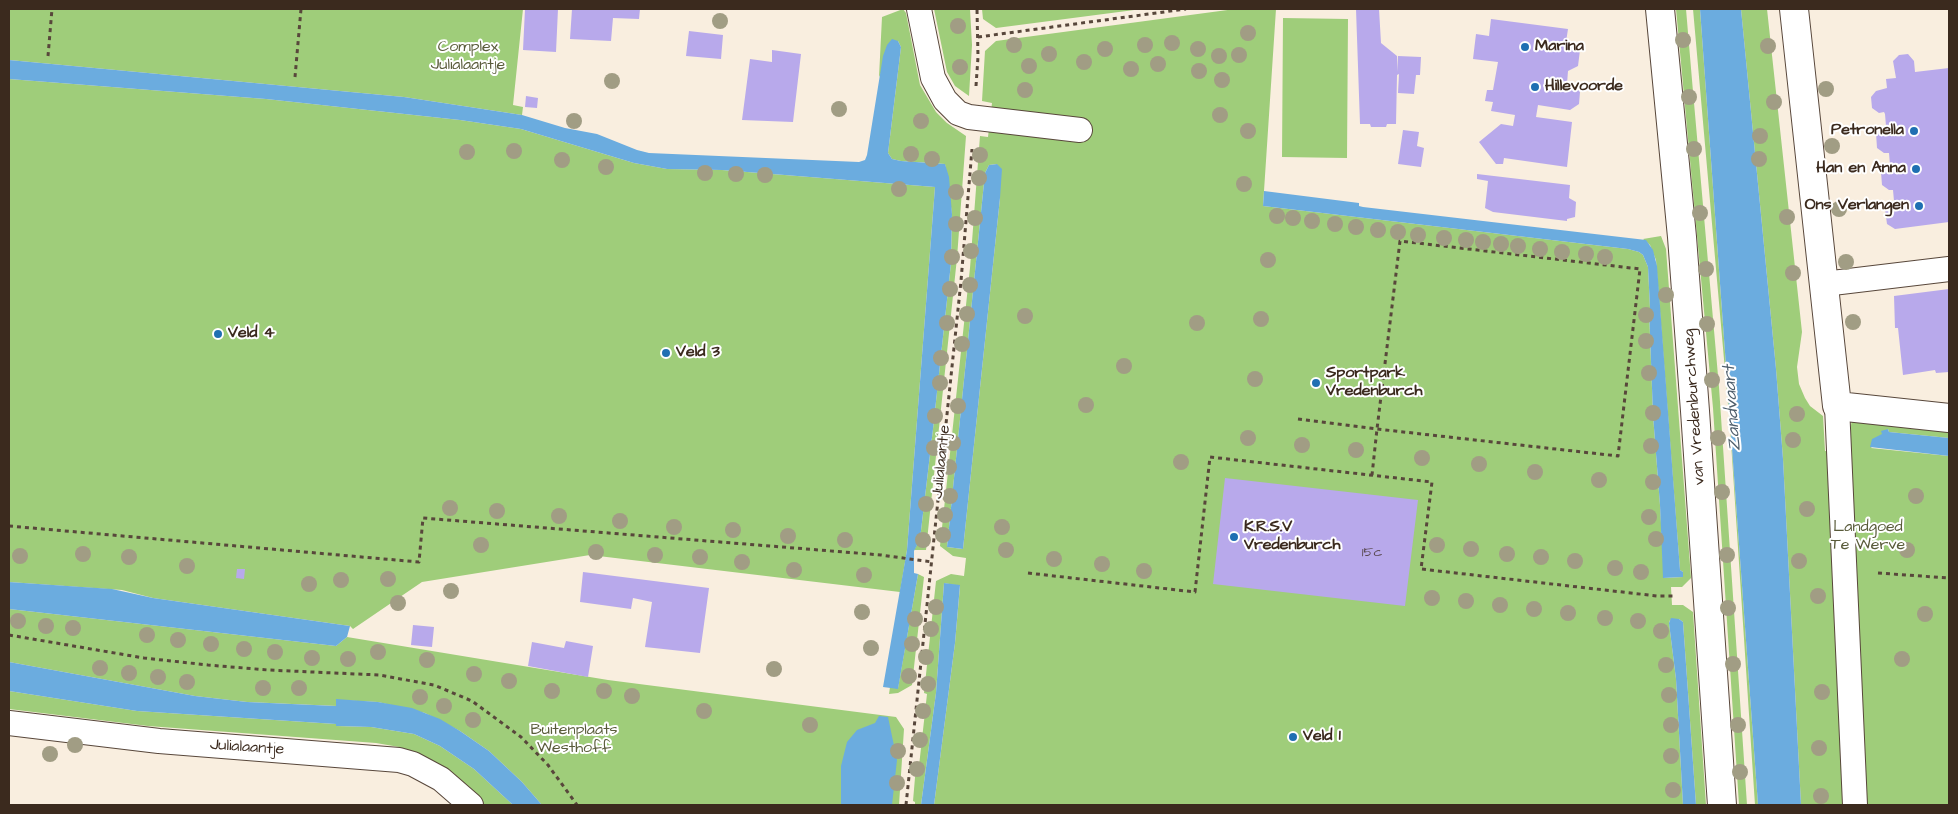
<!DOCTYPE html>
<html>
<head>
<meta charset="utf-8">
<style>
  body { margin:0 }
  #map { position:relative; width:1958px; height:814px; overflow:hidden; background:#f9eedf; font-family:"Architects Daughter",sans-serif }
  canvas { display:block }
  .frame { position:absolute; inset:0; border:10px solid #3b2a1e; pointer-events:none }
</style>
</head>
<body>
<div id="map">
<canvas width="1958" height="814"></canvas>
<div class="frame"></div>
</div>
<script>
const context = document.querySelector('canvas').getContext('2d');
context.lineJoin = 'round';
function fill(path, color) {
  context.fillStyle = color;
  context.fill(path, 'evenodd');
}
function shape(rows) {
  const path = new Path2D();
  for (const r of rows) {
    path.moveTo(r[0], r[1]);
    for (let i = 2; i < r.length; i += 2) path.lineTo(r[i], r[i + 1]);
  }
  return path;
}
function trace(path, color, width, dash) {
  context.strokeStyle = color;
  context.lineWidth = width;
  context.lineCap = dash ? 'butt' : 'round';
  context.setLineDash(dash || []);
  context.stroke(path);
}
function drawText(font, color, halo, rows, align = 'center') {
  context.font = font + ' "Architects Daughter",sans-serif';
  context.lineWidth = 4;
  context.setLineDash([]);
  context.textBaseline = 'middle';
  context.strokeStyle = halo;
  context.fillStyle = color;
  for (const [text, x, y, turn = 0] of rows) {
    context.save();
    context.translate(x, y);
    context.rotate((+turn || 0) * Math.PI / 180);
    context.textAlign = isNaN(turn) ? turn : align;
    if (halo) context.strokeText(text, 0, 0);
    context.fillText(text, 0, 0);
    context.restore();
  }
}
fill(shape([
  [9,9,523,9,513,105,523,107,522,115,404,97,9,60],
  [903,9,906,13,920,85,936,112,947,123,966,136,957,258,926,550,914,550,920,539,933,429,951,263,952,214,945,164,901,161,892,159,888,153,901,47,898,41,879,77,882,17],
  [934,9,970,9,972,45,969,96,955,86,947,72],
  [982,9,1142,9,996,28,983,19],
  [1235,9,1276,9,1263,206,1628,249,1639,252,1643,255,1648,267,1650,308,1649,309,1653,415,1660,505,1664,578,1683,577,1683,572,1680,570,1656,260,1650,245,1643,239,1661,236,1666,249,1691,578,1682,587,1671,587,1672,605,1683,605,1693,612,1706,805,1696,805,1683,622,1679,619,1670,620,1669,623,1676,679,1683,805,934,805,955,643,960,586,944,583,936,693,921,805,915,805,915,802,913,801,916,766,919,766,927,694,924,693,936,581,951,574,964,576,966,558,953,556,940,546,970,268,980,136,988,137,992,103,982,101,985,51,996,41],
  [997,164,1000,198,963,549,947,547,985,173,989,165],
  [1676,9,1686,9,1692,80,1719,387,1747,805,1739,805,1713,408],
  [1693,9,1700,9,1758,805,1755,805,1730,427],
  [1741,9,1767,9,1802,332,1797,367,1799,384,1805,398,1810,406,1823,416,1825,451,1851,454,1850,431,1852,419,1949,429,1949,438,1889,432,1888,429,1871,448,1949,456,1949,805,1801,805,1783,459,1776,369],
  [1283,18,1348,19,1347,158,1282,157],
  [9,79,266,99,460,120,521,129,634,163,667,169,722,170,935,187,907,550,900,592,590,555,422,582,353,629,350,626,153,598,122,590,9,582],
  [918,574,924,577,912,685,898,693,889,694,890,687,898,688],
  [9,609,336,646,347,637,608,680,896,717,904,729,899,805,542,805,522,782,489,751,460,731,425,713,378,702,337,700,337,706,247,702,195,696,9,662],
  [9,691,137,711,336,724,336,726,371,727,414,734,440,746,474,769,513,805,485,805,476,796,417,754,399,747,376,743,148,726,9,709]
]), '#9fcd7a');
fill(shape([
  [1700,9,1741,9,1776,369,1783,459,1801,805,1758,805],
  [892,39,898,41,901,47,888,153,892,159,901,161,945,164,949,177,952,214,951,263,933,429,920,539,914,551,914,573,918,574,898,689,883,687,907,550,935,187,722,170,667,169,634,163,521,129,460,120,266,99,9,79,9,60,404,97,522,115,565,128,597,134,637,150,649,153,859,162,865,160,867,155,883,56,887,45],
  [997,164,1002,169,1000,198,963,549,947,547,985,173,989,165],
  [1264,191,1359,203,1359,206,1363,207,1646,240,1653,250,1657,266,1680,570,1683,572,1683,577,1663,578,1660,505,1653,415,1649,308,1650,308,1648,267,1643,255,1639,252,1628,249,1263,206],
  [1888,429,1889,432,1949,438,1949,456,1870,447,1872,439,1882,434,1881,431],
  [9,582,112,589,153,598,350,626,347,637,336,646,9,609],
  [944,583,960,585,955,643,934,805,921,805,936,693],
  [1671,618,1679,619,1683,622,1696,805,1683,805,1676,679,1669,623],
  [9,662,195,696,247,702,336,706,336,699,378,702,412,708,440,719,460,731,489,751,522,782,542,805,513,805,474,769,440,746,414,734,371,727,336,726,336,724,137,711,9,691],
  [879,716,888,717,897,760,892,805,841,805,841,766,847,742,857,730,875,723]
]), '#6bacdf');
fill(shape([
  [525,9,558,9,556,52,523,50],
  [572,9,640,9,639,19,613,18,611,41,570,39],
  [1356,9,1379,9,1381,43,1397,56,1397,72,1398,56,1421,57,1420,75,1416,75,1414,94,1398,93,1399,74,1397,75,1396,124,1387,124,1386,127,1371,127,1370,124,1360,124],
  [1491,19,1568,29,1566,42,1574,43,1580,50,1578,66,1568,71,1567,84,1574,84,1580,92,1579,104,1570,110,1538,105,1536,117,1572,122,1567,167,1504,158,1503,164,1496,164,1479,142,1501,124,1513,126,1515,115,1491,111,1493,102,1485,101,1487,90,1493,90,1498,62,1473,59,1476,34,1489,36],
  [689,31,723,35,721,59,686,56],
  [772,50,801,54,793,122,742,120,750,59,772,62],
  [1908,54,1914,61,1915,72,1949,68,1949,222,1895,229,1887,224,1885,209,1891,202,1894,201,1893,190,1889,190,1882,185,1881,172,1886,165,1890,165,1889,153,1884,153,1877,148,1876,133,1881,127,1886,126,1885,114,1884,112,1879,113,1872,108,1871,97,1876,91,1887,88,1886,79,1896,78,1893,61,1899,55],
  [526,96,538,98,537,108,525,107],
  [1403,130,1419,132,1417,146,1424,148,1421,167,1398,164],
  [1477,174,1570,185,1569,198,1576,202,1575,217,1567,219,1567,221,1493,212,1485,208,1488,181,1477,179],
  [1949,289,1949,372,1936,373,1935,370,1903,375,1898,328,1895,328,1894,296],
  [1225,478,1418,500,1405,606,1213,584],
  [237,569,245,569,244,579,236,578],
  [583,572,709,588,700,653,645,647,652,602,633,598,631,609,580,602],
  [413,625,434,627,432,647,411,645],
  [566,641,593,646,588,677,528,666,532,642,564,648]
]), '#b8a9eb');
const lane = shape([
  [919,9,933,78,945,100,958,113,969,117,1080,130],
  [1824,284,1949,269],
  [1837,406,1855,805],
  [9,723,159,741,399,760,413,764,441,779,471,805]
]);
const street = shape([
  [1660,9,1682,237,1695,411,1722,805],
  [1794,9,1837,406,1949,418]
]);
trace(lane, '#58473b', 26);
trace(street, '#58473b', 30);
trace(shape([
  [978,37,1186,9],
  [48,56,52,9],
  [295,77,301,9],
  [976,86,978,57,977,9],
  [1298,419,1377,429,1618,456,1640,269,1400,241,1377,429,1372,475],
  [9,526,419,562,423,518,881,555,932,562],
  [1028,573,1195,592,1210,457,1432,482,1421,569,1657,596,1673,596],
  [1878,573,1949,578],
  [9,635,144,658,208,665,268,670,379,675,434,685,472,701,521,737,548,765,577,805],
  [906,805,961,281,972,149]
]), '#58473b', 3, [4, 4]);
trace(lane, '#fff', 24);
trace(street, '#fff', 28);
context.fillStyle = '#a19d84';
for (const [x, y] of [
  [720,21],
  [958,26],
  [1248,33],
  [1683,40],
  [1172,43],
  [1014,45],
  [1145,45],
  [1768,46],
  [1105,49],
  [1198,49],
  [1049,54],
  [1239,55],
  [1219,56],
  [1084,62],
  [1158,64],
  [1029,66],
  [960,67],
  [1131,69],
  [1199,71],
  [1222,80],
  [612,81],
  [1826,89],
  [1025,90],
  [1689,97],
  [1774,102],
  [839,109],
  [1220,115],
  [574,121],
  [921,121],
  [1248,131],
  [1760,136],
  [1832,146],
  [1694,149],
  [514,151],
  [467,152],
  [911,154],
  [980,155],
  [932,159],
  [1759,159],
  [562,160],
  [606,167],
  [705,173],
  [736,174],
  [765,175],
  [979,178],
  [1244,184],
  [899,189],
  [956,192],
  [1839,209],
  [1700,213],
  [1277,216],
  [1787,217],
  [975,218],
  [1293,218],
  [1312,221],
  [956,224],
  [1335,224],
  [1356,227],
  [1378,230],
  [1398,232],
  [1418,235],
  [1444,238],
  [1466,240],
  [1483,242],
  [1501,244],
  [1518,246],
  [1540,249],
  [971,251],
  [1562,252],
  [1586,254],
  [952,257],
  [1605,257],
  [1268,260],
  [1846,262],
  [1706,269],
  [1793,273],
  [970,285],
  [950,289],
  [1666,295],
  [967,314],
  [1646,315],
  [1025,316],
  [1261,319],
  [1853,322],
  [947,323],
  [1197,323],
  [1707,324],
  [1646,341],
  [962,344],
  [941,358],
  [1124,366],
  [1649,373],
  [1255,379],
  [1712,380],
  [940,383],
  [1086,405],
  [958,406],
  [1653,413],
  [1797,414],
  [935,416],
  [1248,438],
  [1718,438],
  [1793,440],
  [953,443],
  [1302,445],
  [1651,446],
  [934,448],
  [1356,450],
  [1422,458],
  [1181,462],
  [1479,464],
  [949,467],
  [1535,472],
  [1599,480],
  [1653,482],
  [1722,492],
  [950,496],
  [1916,496],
  [926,504],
  [450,508],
  [1807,509],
  [497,511],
  [945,515],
  [559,516],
  [1649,517],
  [620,521],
  [674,527],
  [1002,527],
  [733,530],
  [943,535],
  [788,536],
  [1656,539],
  [845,540],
  [923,540],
  [481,545],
  [1437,545],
  [1471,549],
  [1006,550],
  [1907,550],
  [596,552],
  [83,554],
  [1507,554],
  [655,555],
  [1727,555],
  [20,556],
  [129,557],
  [700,557],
  [1541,557],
  [1054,559],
  [1575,561],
  [1799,561],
  [742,562],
  [1102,564],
  [187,566],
  [1615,568],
  [794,570],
  [1144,571],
  [1641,572],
  [864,575],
  [388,579],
  [341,580],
  [309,584],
  [451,591],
  [1818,596],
  [1432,598],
  [1466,601],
  [398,603],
  [1500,605],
  [936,607],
  [1728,608],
  [1534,609],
  [862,612],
  [1568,613],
  [1925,614],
  [1605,618],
  [915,619],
  [18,621],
  [1638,621],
  [46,626],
  [73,628],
  [931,629],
  [1661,631],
  [147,635],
  [178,640],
  [211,644],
  [912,644],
  [871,648],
  [244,649],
  [275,652],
  [378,652],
  [926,657],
  [312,658],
  [348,659],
  [1902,659],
  [427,660],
  [1733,664],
  [1666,665],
  [100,668],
  [774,669],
  [129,673],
  [474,674],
  [909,676],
  [158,677],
  [509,681],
  [187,682],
  [928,684],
  [263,688],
  [299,688],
  [552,691],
  [604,691],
  [1822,692],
  [1669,695],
  [632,696],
  [420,697],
  [444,706],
  [704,711],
  [923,711],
  [473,720],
  [810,725],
  [1671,725],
  [1738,725],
  [920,740],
  [75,745],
  [1819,748],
  [898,751],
  [50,754],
  [1671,756],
  [917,769],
  [1740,772],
  [897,783],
  [1673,790],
  [1821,796]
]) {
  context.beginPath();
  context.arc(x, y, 8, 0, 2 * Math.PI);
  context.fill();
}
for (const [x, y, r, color] of [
  [1525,47,5,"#1f6fb2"],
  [1535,87,5,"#1f6fb2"],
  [1914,131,5,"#1f6fb2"],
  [1916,169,5,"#1f6fb2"],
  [1919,206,5,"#1f6fb2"],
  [218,334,5,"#1f6fb2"],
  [666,353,5,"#1f6fb2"],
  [1316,383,5,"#1f6fb2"],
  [1234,537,5,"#1f6fb2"],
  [1293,737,5,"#1f6fb2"]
]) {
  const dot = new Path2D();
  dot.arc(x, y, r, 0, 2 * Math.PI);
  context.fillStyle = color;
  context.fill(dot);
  trace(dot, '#fff', 2);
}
drawText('14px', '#5a4a51', null, [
  ["15c",1372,553]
]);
drawText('bold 16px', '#3b2a1e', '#fff', [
  ["Marina",1535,47],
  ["Hillevoorde",1545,87],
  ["Petronella",1904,131,"right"],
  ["Han en Anna",1906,169,"right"],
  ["Ons Verlangen",1909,206,"right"],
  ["Veld 4",228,334],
  ["Veld 3",676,353],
  ["Sportpark",1326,374],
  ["Vredenburch",1326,392],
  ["K.R.S.V",1244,528],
  ["Vredenburch",1244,546],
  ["Veld 1",1303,737]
], 'left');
drawText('16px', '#595b3a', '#fff', [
  ["Complex",468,48],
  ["Julialaantje",468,66],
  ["Landgoed",1868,528],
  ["Te Werve",1868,546],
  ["Buitenplaats",574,731],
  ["Westhoff",574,749]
]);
drawText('16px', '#3b2a1e', '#fff', [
  ["van Vredenburchweg",1695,407,-94],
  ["Julialaantje",942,462,-84],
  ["Julialaantje",247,748,4]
]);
drawText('italic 18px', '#4e5e6b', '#fff', [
  ["Zandvaart",1733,408,-94]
]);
</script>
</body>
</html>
